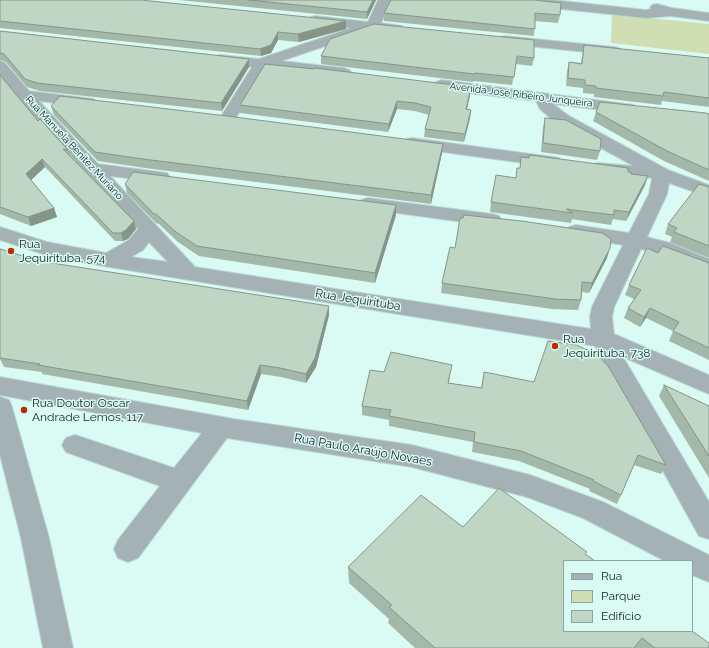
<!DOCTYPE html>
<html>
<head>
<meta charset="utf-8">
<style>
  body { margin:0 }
  #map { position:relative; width:709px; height:648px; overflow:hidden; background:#d9fbf4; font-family:Raleway,sans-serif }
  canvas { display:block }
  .legend { position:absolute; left:563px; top:560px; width:130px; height:72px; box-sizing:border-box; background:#d9fbf4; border:1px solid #8ba5a0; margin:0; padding:5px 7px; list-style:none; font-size:12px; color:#172321 }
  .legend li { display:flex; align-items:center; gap:8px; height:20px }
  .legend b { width:20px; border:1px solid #8ba5a0 }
</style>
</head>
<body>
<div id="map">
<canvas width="709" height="648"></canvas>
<ul class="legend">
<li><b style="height:5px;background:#a4b2b5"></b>Rua</li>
<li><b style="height:11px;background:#d0dfb3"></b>Parque</li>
<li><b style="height:11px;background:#bed6c3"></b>Edifício</li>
</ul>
</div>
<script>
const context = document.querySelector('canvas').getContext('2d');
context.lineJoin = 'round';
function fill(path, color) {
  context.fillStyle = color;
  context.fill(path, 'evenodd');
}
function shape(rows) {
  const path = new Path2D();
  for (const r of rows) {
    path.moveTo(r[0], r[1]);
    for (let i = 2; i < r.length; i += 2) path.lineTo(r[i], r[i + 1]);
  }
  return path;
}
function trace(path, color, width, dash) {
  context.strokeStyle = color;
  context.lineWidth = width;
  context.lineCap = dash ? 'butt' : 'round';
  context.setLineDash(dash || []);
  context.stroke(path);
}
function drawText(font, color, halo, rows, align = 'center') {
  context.font = font + ' Raleway,sans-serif';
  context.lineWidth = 3;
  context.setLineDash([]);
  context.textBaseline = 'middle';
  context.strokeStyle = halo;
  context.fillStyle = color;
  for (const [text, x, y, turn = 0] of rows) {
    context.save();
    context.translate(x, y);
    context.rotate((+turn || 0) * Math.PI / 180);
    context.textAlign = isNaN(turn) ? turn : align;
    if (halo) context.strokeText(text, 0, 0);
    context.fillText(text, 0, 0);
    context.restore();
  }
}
fill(shape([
  [612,14,709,24,709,54,611,43]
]), '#d0dfb3');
const minor = shape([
  [378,0,392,0,381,23,402,26,404,29,402,32,397,33,362,29,363,31,361,34,281,61,344,68,349,70,352,73,349,76,344,78,266,69,234,121,228,123,222,121,220,118,252,67,215,62,213,59,215,56,220,55,259,59,351,28,316,24,311,23,309,20,311,17,316,16,368,22,378,0],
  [508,0,553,0,646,10,651,9,650,8,652,5,657,4,672,8,709,13,709,21,671,16,646,18,515,4,510,3,508,0],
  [505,36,614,47,619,48,621,51,619,54,614,55,500,43,498,40,500,37,505,36],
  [0,61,5,63,29,91,94,99,96,102,94,105,88,107,39,101,98,164,167,173,170,177,167,181,161,182,110,176,195,267,591,329,590,317,592,307,623,245,576,237,569,235,566,231,569,227,576,225,629,233,649,194,652,178,593,172,590,168,593,164,599,163,634,166,557,124,540,109,536,101,442,90,436,88,434,85,436,82,442,80,634,105,636,108,634,111,628,113,553,104,569,116,668,170,709,185,709,197,669,183,667,194,647,237,670,243,709,259,709,274,656,253,641,249,614,307,612,317,614,334,709,375,709,394,623,357,709,502,709,539,699,536,611,377,595,346,109,267,46,255,0,240,0,227,47,242,106,253,129,240,138,229,18,98,0,76,0,61],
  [149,242,168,262,131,257,143,250,149,242],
  [412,138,553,157,559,158,562,162,559,166,553,167,406,147,403,143,406,139,412,138],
  [368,198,492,214,499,216,502,220,499,224,492,226,361,208,359,204,361,200,368,198],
  [0,377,234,419,412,445,530,475,603,502,709,555,709,582,692,575,692,561,665,561,583,518,527,497,412,467,227,438,138,558,128,562,118,558,114,549,118,540,160,486,66,452,62,445,66,438,75,435,174,468,202,433,0,395,0,377],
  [0,397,9,400,12,407,49,538,73,648,43,648,21,538,0,455,0,397]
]);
trace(minor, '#bad8d2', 2);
fill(minor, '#a4b2b5');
fill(shape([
  [0,0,346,29,299,42,278,40,271,53,261,56,0,28],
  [179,0,376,0,367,19],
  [391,0,560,15,558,23,535,21,534,36,384,21,384,13],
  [0,31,249,59,249,67,222,111,40,91,27,87,6,62,0,60],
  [330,39,534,58,532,66,516,64,512,85,474,81,473,82,321,64,321,56],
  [584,45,709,58,709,107,662,101,661,105,594,97,594,94,583,93,583,88,566,86,567,71,569,62,581,63],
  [0,75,38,121,68,150,70,156,136,229,128,239,123,241,115,241,45,167,31,180,54,208,57,217,31,226,0,214],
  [471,87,470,95,467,109,471,110,470,118,464,142,424,137,425,129,429,115,415,111,397,109,388,132,240,113,240,105],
  [51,106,443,144,442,153,431,204,145,168,98,161,54,115],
  [596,112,709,114,709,181,664,161,593,121],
  [545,118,600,151,597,160,541,152,543,127],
  [521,157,628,172,645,185,626,221,613,219,611,225,572,219,571,223,490,212,491,202,516,178,517,168,520,168],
  [125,184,396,215,375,283,199,256,178,242,159,224,156,223,127,193],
  [709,187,709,258,670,242,672,237,665,234,668,224],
  [455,248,607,258,589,293,582,292,581,300,578,310,552,309,441,293,442,283],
  [0,249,39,261,329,315,316,367,306,383,281,377,261,374,248,410,42,374,42,372,4,367,0,359],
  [658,253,709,263,709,360,669,341,673,331,646,318,640,327,624,318,628,308,634,299,625,295,629,285],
  [384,372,450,375,449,383,481,388,484,372,666,465,661,474,634,465,617,504,589,491,590,489,519,461,472,452,473,442,389,426,389,420,362,415,362,406],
  [664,385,709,406,709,478,659,396],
  [463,527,586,555,692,631,709,648,415,648,388,623,389,619,349,583,348,567]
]), '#a3b8a8');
fill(shape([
  [373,0,376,0,367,19,367,12],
  [346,21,346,29,299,42,298,34],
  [278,32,278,40,271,53,261,56,260,49],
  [249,59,249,67,222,111,221,103],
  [471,87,470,95,465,117,466,109],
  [397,101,397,109,388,132,389,124],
  [471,110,470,118,464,142,465,134],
  [443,144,442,153,431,204,431,195],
  [42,159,45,167,29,182,26,174],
  [648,176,645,185,626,221,629,212],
  [396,205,396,215,375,283,375,273],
  [54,208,57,217,31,226,28,217],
  [134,221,136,229,128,239,123,241,121,233],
  [610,248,607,258,589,293,592,283],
  [329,306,329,315,316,367,306,383,306,374],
  [650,308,646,318,640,327,644,317],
  [260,365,261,374,248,410,247,401]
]), '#859688');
const building = shape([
  [0,0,141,0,346,21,298,34,278,32,271,45,260,49,0,21,0,0],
  [249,0,373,0,367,12,249,0],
  [391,0,534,0,561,3,560,15,535,13,535,29,384,13,391,0],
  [374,24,534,40,534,58,517,56,514,77,475,73,474,74,321,56,330,39,374,24],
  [0,31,249,59,221,103,37,83,25,79,4,54,0,53,0,31],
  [584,45,709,58,709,98,664,92,663,96,596,88,596,86,585,85,585,80,568,78,569,62,582,64,584,45],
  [265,64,314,69,315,68,471,87,466,109,471,110,465,134,425,129,431,107,415,103,397,101,389,124,240,105,265,64],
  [0,75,38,121,40,119,68,150,63,149,134,221,126,230,121,233,113,233,42,159,26,174,54,208,28,217,0,207,0,75],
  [60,96,227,116,443,144,431,195,143,159,95,152,51,106,60,96],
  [600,102,706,113,709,114,709,170,667,151,596,112,600,102],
  [545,118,566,120,601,139,600,151,543,143,545,118],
  [530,155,628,168,628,172,631,172,631,174,648,176,629,212,614,210,614,215,566,209,573,213,491,202,496,175,516,178,517,168,520,168,521,157,529,158,530,155],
  [133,172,396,205,375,273,197,246,176,232,156,214,154,214,125,184,133,172],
  [699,184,709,187,709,246,674,232,677,228,668,224,699,184],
  [464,215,522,221,602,233,611,239,610,248,592,283,582,282,581,300,555,299,442,283,450,247,455,248,460,218,463,218,464,215],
  [663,246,709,263,709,348,673,331,679,322,650,308,644,317,628,308,641,290,629,285,647,248,658,253,663,246],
  [0,249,39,261,329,306,315,358,306,374,280,368,260,365,247,401,38,365,40,364,0,358,0,249],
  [548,341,576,345,597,354,608,366,666,465,638,455,621,495,593,481,594,480,521,451,474,442,475,432,389,416,391,410,362,406,370,370,384,372,391,352,452,365,448,383,482,388,484,372,534,382,548,341],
  [664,385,709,406,709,456,664,385],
  [499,488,587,552,585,554,595,561,564,561,564,631,692,631,709,643,709,648,655,648,642,638,634,648,435,648,389,607,392,605,348,567,421,495,463,527,499,488]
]);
fill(building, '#bed6c3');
trace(building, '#859688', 1);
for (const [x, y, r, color] of [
  [11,251,4,"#b72d08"],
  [555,346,4,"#b72d08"],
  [24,410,4,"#b72d08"]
]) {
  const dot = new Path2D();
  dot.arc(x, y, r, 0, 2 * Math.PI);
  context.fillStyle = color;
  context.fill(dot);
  trace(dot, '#d9fbf4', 1.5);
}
drawText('10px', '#172321', '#d9fbf4', [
  ["Avenida José Ribeiro Junqueira",521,95,7],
  ["Rua Manuela Benitez Muriano",74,148,47]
]);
drawText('12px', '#172321', '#d9fbf4', [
  ["Rua",19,244],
  ["Jequirituba, 574",19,258],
  ["Rua",563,339],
  ["Jequirituba, 738",563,353],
  ["Rua Doutor Oscar",32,403],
  ["Andrade Lemos, 117",32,417]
], 'left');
drawText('12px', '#172321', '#d9fbf4', [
  ["Rua Jequirituba",358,300,9],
  ["Rua Paulo Araújo Novaes",363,450,10]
]);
</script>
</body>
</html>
